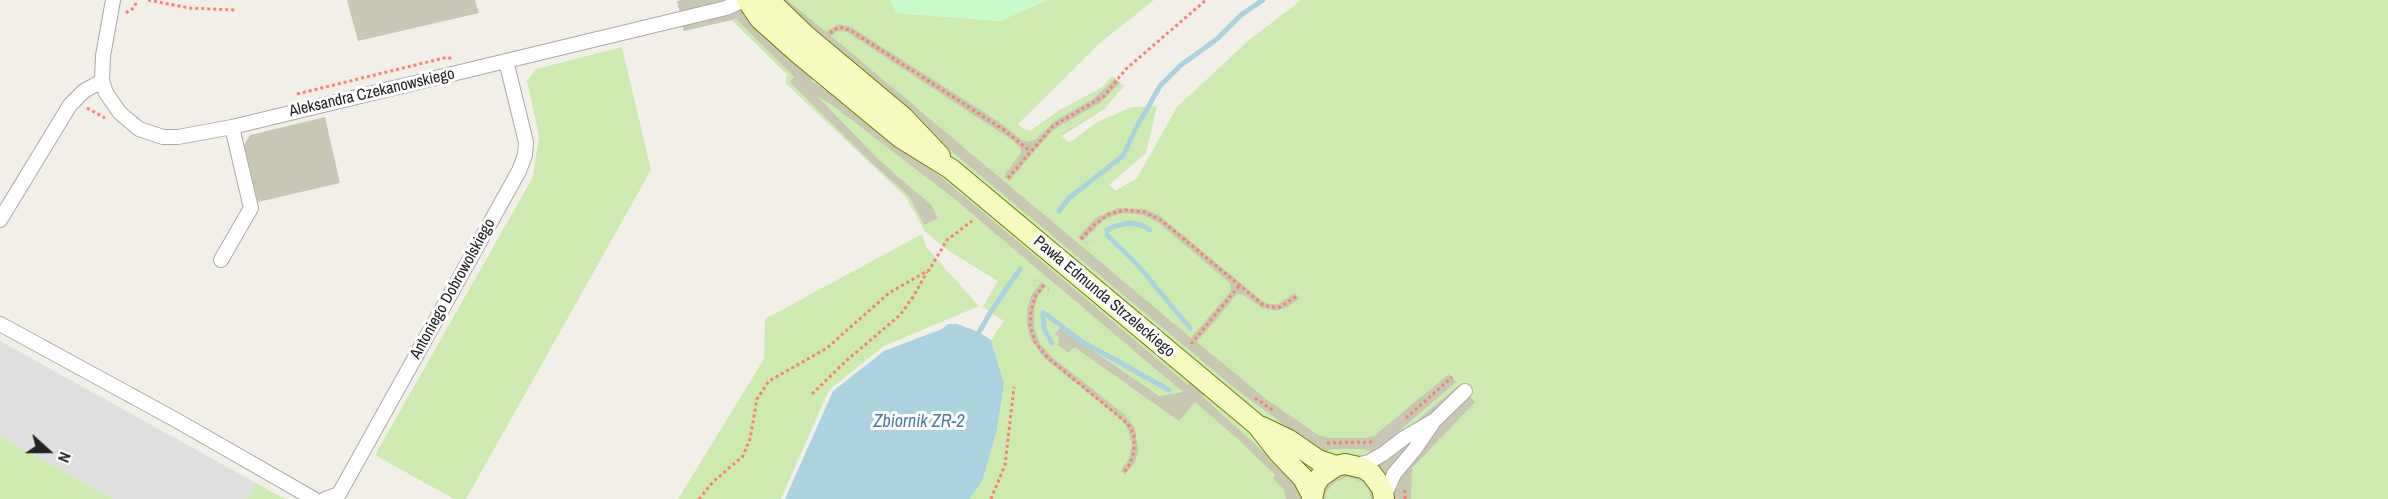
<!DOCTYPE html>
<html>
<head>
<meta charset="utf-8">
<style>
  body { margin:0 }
  #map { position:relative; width:2388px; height:499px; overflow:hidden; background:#f2efe9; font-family:"Archivo Narrow",sans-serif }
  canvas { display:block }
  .north { position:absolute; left:18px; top:421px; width:60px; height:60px; -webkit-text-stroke:4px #fff; paint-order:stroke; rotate:111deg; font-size:16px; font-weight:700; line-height:24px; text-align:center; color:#222 }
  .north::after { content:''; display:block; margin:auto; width:21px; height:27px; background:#222; clip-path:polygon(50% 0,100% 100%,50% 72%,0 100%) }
</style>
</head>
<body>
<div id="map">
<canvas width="2388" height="499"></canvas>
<div class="north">N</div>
</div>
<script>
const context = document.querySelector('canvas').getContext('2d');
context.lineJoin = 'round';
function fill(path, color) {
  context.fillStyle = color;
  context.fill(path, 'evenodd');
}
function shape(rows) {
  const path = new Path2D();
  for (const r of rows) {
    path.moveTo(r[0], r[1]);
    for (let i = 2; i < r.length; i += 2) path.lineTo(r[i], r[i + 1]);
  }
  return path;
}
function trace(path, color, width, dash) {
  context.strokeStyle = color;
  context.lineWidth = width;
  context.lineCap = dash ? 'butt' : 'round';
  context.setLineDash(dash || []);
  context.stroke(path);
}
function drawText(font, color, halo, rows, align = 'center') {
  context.font = font + ' "Archivo Narrow",sans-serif';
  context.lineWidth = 6;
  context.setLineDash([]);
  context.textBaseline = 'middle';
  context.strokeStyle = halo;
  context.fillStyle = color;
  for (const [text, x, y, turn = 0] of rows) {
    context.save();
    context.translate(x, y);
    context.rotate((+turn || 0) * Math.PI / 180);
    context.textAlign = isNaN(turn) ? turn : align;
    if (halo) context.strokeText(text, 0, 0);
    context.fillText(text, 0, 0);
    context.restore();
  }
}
fill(shape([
  [0,341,256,483,247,499,113,499,0,436]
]), '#e0dfdf');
fill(shape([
  [347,0,475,0,479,13,358,41],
  [682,0,795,0,845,17,1026,130,1032,130,1060,110,1086,98,1104,86,1112,76,1124,86,1104,109,1061,136,1117,193,1152,195,1297,280,1450,359,1488,401,1444,499,1274,499,1126,484,1077,397,1009,324,983,307,998,281,948,250,925,231,906,197,786,83,787,74,732,20,684,31,677,1],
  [325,117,340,183,258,202,244,145,250,135]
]), '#c7c7b4');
fill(shape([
  [787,0,890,0,897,13,1000,21,1047,0,1154,0,1100,43,1017,125,1026,130,1032,130,1060,110,1104,86,1112,76,1115,78,1111,83,1093,99,1055,121,1036,139,1029,142,1022,140,999,122,851,27,839,24,826,32],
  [1301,0,2388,0,2388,499,1411,499,1412,468,1475,402,1459,385,1392,442,1391,438,1456,382,1449,374,1374,436,1366,438,1329,438,1318,435,1266,399,1197,342,1237,294,1244,295,1262,308,1276,311,1288,307,1299,298,1295,293,1278,304,1269,304,1261,300,1160,216,1145,209,1118,208,1097,217,1078,237,1086,244,1096,240,1086,243,1083,241,1105,219,1123,213,1143,215,1159,223,1230,283,1231,291,1191,338,831,36,837,31,847,32,1012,140,1020,147,1021,153,1004,176,1009,181,1053,130,1100,103,1120,83,1124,86,1104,109,1061,135,1069,143,1096,123,1131,107,1157,106,1146,153,1109,185,1115,191,1137,178,1177,107,1249,40],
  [735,18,794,77,790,82,874,165,909,196,924,225,938,218,931,205,879,160,817,96,832,105,951,196,1183,392,1159,396,1060,328,1055,334,1059,337,1058,345,1069,353,1072,349,1076,348,1179,421,1195,402,1240,441,1275,475,1273,478,1284,490,1286,499,970,499,983,479,997,430,1004,384,991,340,1004,321,983,307,998,281,948,250,925,231,906,197,786,83,787,74,732,20],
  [1038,279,1049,288,1047,300,1048,288,1046,286,1038,296,1034,309,1034,327,1040,344,1052,357,1125,415,1135,428,1138,451,1135,462,1125,475,1121,471,1129,458,1132,443,1127,427,1120,418,1044,358,1030,338,1027,324,1027,309,1032,294,1041,282,1038,280,1027,283],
  [622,47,651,170,466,499,454,499,375,455,533,177,539,136,527,81,536,69],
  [814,78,948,177,1189,379,1188,385,941,177,877,130,836,97,811,81],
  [908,115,1237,390,1301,437,1302,443,1247,404,958,163],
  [922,234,926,247,979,306,884,346,829,390,781,499,678,499,764,359,765,319],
  [1207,394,1246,427,1278,465,1201,395],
  [0,436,113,499,0,499],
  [1331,449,1364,449,1378,454,1362,458,1336,458,1318,454],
  [1348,477,1362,482,1368,488,1371,499,1325,499,1326,492,1335,482],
  [256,483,285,499,247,499]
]), '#cdebb0');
fill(shape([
  [890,0,1047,0,1000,21,897,13]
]), '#c8facc');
fill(shape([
  [948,324,957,324,979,332,991,340,1004,384,997,430,983,479,970,499,785,499,833,391,884,351,942,329]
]), '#aad3df');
trace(shape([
  [1059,211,1069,198,1123,156,1135,130,1160,86,1181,65,1217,39,1241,15,1263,0],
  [1107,230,1115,226,1129,223,1141,225,1150,230],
  [1107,235,1136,263,1190,328],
  [1043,312,1044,329,1052,343],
  [1047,315,1081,341,1169,390],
  [979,332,992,310,1020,269]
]), '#aad3df', 5);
const minor = shape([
  [113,0,103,56,102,81,106,93,120,113,139,129,163,137,178,137,232,127,726,8,744,0],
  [0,220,70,105,84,91,102,81],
  [221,260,251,208,232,127],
  [0,324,176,420,314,499],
  [1354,465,1369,462,1383,454,1404,438,1435,420,1465,391],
  [1384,497,1394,474,1415,449,1432,424],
  [325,499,339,494,519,171,525,155,526,142,506,61]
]);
const secondary = shape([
  [747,0,759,18,798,53,901,138,951,169,1257,425,1279,453,1303,478,1312,495],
  [769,0,805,35,903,117,940,156],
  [1262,427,1289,440,1318,460,1336,466],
  [1312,499,1315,485,1320,477,1336,466,1345,464,1363,468,1371,473,1382,488,1384,499]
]);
trace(minor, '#a9a9a9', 16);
trace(secondary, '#707d05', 22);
trace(shape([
  [148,0,189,8,235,10],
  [126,13,135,7,136,0],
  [830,33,839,27,850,30,1004,130,1030,151],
  [297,94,448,57,451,59],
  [87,108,105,118],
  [1008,178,1053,126,1104,96,1126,69,1206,0],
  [1081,239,1095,224,1109,214,1125,210,1144,212,1161,220,1262,304,1270,307,1280,307,1297,296],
  [1044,285,1035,297,1031,311,1030,326,1035,342,1048,358,1128,424,1134,435,1134,452,1130,464,1123,473],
  [1191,344,1239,286],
  [812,394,846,361,900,315,913,297,927,272],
  [1255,398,1274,411],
  [1406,418,1452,377],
  [1327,443,1372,442],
  [699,499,713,482,743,456,750,439,757,399,769,381,827,348,889,293,929,270,947,240,972,221],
  [991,499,1005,465,1014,387],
  [1405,499,1405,489]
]), '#fa8072', 3, [3, 3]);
trace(minor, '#fff', 14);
trace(secondary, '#f7fabf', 20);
drawText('16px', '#222', '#fff', [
  ["Aleksandra Czekanowskiego",372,93,-13],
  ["Antoniego Dobrowolskiego",453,289,-61],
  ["Pawła Edmunda Strzeleckiego",1104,297,40]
]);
drawText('italic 18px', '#4a7aab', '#fff', [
  ["Zbiornik ZR-2",919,422]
]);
</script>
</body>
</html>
